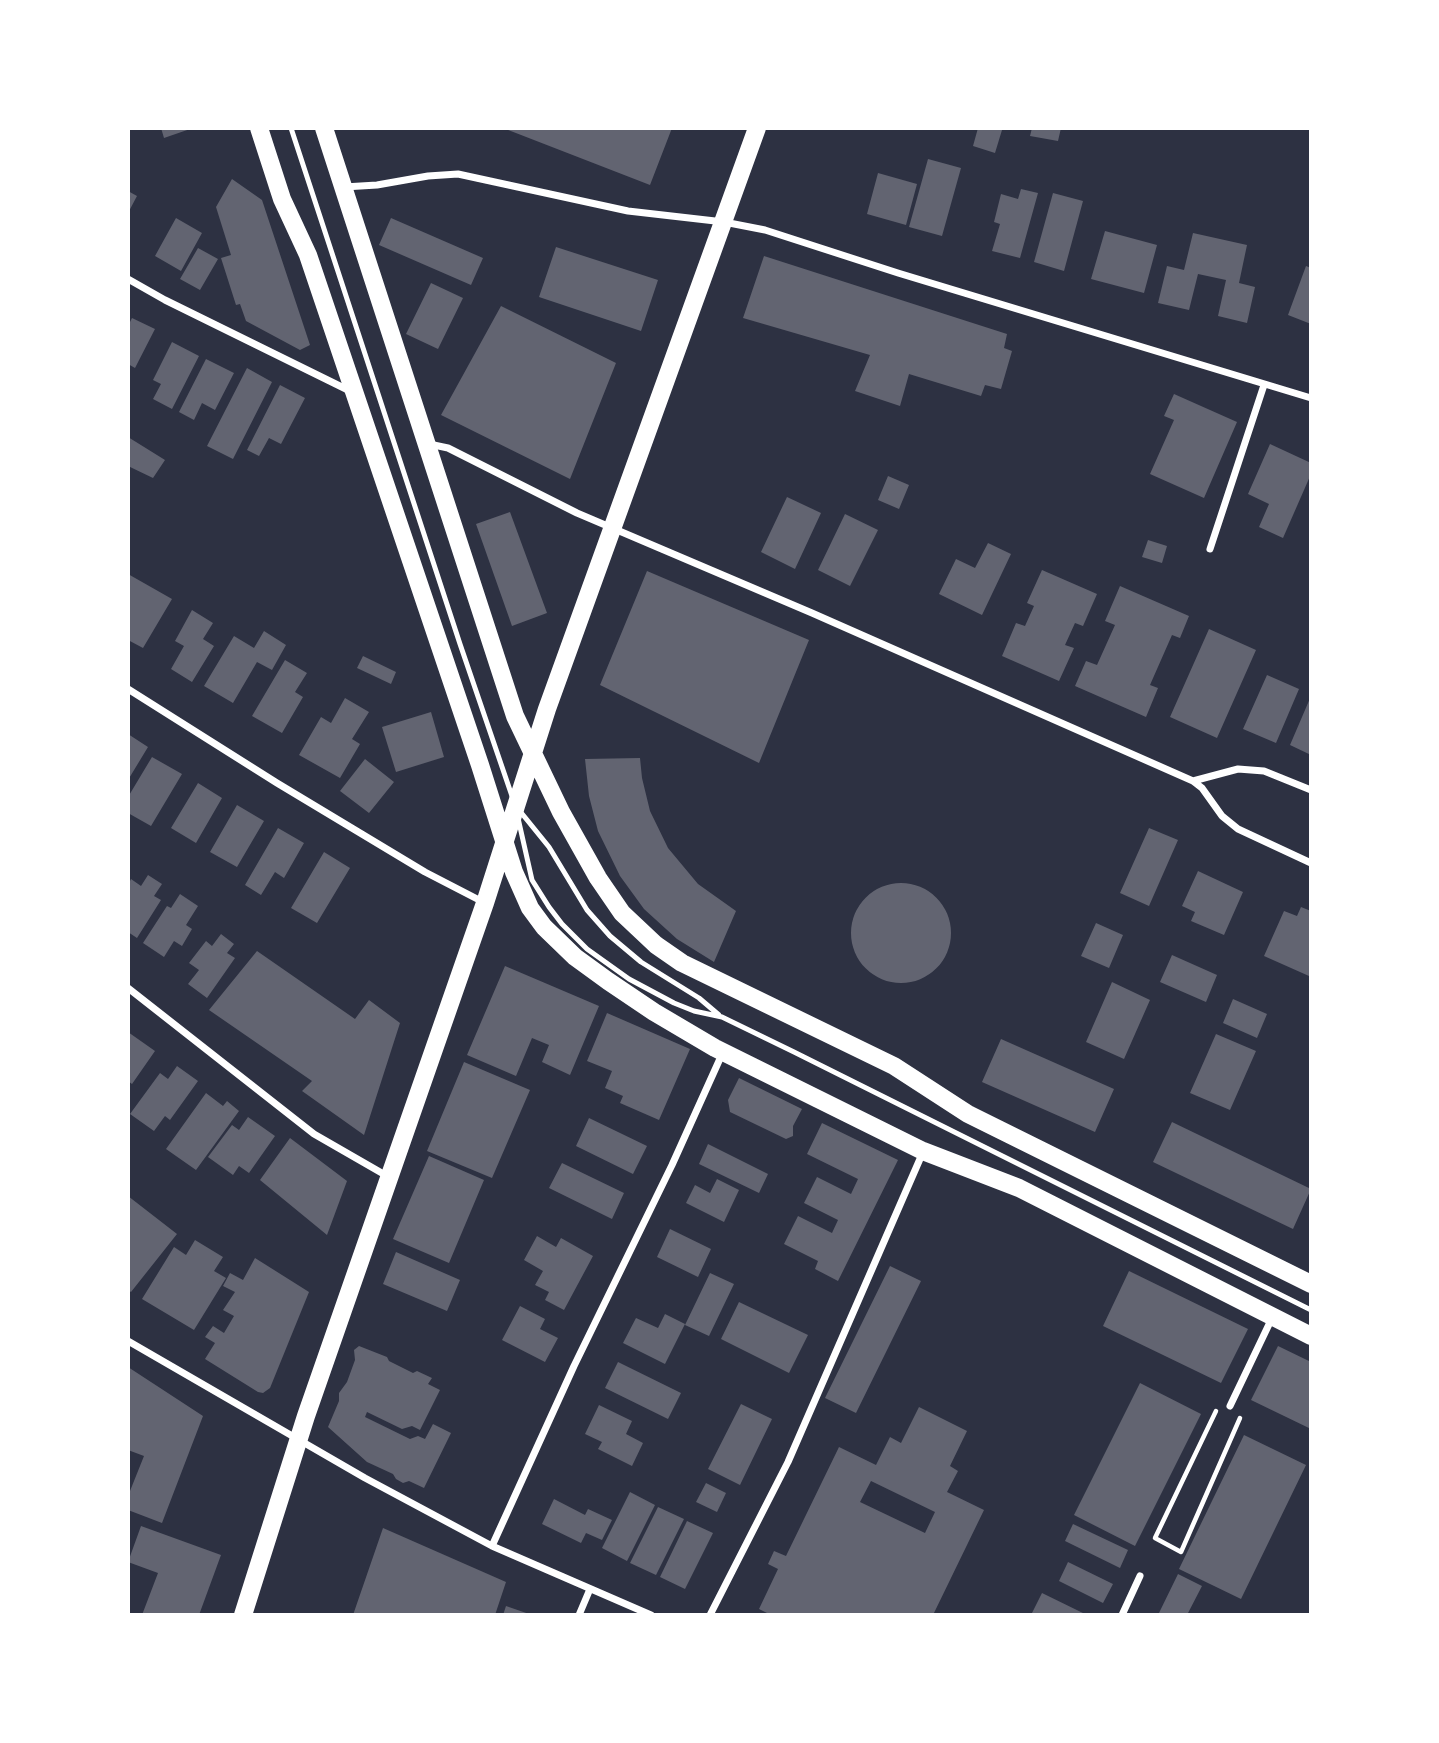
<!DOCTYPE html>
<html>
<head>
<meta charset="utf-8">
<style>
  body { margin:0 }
  #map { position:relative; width:1439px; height:1743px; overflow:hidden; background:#2d3142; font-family:"Sofia Sans Condensed",sans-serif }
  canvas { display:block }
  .frame { position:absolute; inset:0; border:130px solid #fff; pointer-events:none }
</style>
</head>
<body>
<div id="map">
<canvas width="1439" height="1743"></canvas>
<div class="frame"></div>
</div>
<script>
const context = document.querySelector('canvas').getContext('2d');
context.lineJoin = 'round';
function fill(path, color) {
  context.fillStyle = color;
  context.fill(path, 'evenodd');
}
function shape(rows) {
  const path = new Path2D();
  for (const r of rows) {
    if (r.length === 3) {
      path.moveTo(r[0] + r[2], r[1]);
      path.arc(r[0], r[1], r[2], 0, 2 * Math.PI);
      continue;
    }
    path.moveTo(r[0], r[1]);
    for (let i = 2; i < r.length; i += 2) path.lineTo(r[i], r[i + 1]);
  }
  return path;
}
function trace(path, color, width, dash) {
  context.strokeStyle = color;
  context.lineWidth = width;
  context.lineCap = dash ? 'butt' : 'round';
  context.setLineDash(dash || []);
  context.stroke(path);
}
fill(shape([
  [161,128,193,128,164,138],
  [503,128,672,128,650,185],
  [978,128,1002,130,995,153,973,146],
  [1032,128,1061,128,1058,141,1030,136],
  [928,159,961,168,942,236,909,227],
  [878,173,917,184,906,225,867,214],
  [232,179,262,200,310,345,300,350,246,321,240,304,236,305,221,258,231,255,216,207],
  [1021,189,1038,193,1020,258,992,251,1000,224,994,222,1001,194,1018,199],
  [128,191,137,196,128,213],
  [1053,193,1083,201,1064,271,1034,262],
  [176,218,202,233,181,271,155,256],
  [391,218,483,258,471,285,379,245],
  [1105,231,1157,245,1144,293,1091,279],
  [1193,233,1247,245,1239,283,1255,287,1247,323,1218,316,1226,280,1198,274,1189,310,1158,303,1167,266,1184,270],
  [556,247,658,280,641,331,539,297],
  [198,248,218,259,200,290,180,279],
  [764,256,1007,334,1004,348,1012,351,1001,389,985,385,981,396,909,374,900,406,855,391,870,355,743,318],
  [1306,266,1311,268,1311,324,1288,315],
  [431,283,463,298,438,349,406,334],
  [501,306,616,363,570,479,441,415],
  [132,318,155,329,135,368,128,364,128,326],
  [172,342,199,356,172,409,153,399,161,384,153,380],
  [206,359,234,373,215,410,202,403,194,420,179,412],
  [247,368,272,382,233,459,207,446],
  [280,385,305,398,281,444,269,438,259,456,247,450],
  [1174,394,1237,422,1204,498,1150,474,1174,420,1164,416],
  [128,437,165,460,153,478,128,466],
  [1270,444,1311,463,1311,474,1283,538,1259,527,1269,504,1248,494],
  [888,476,909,485,899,509,878,500],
  [787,497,821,513,795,569,761,552],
  [510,512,547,613,512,626,476,524],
  [845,514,878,530,850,586,818,570],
  [1148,540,1167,546,1162,563,1142,557],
  [988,543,1011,554,982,615,939,594,956,559,975,568],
  [1042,570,1097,594,1083,626,1075,623,1065,645,1074,648,1059,681,1002,656,1016,623,1025,626,1034,606,1027,603],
  [647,571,809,640,759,763,600,685],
  [128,574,172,599,143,648,128,640],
  [1120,586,1189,616,1180,638,1172,635,1150,685,1158,688,1146,717,1075,686,1086,661,1097,665,1115,625,1105,621],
  [192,610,213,623,203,639,214,646,192,682,171,669,184,646,175,641],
  [1209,629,1256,650,1217,738,1170,717],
  [264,631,286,645,272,670,257,662,233,703,204,686,234,636,254,648],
  [363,656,396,672,391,684,357,668],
  [285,660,307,673,295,692,303,697,282,733,252,716],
  [1267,675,1299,689,1276,743,1243,729],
  [1311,696,1311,755,1290,745],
  [345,698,369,712,352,739,360,744,340,778,299,755,321,717,331,723],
  [431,712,444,757,396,772,382,727],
  [128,734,148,747,128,780],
  [152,757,182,774,151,826,128,813,128,797],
  [640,758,642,778,650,811,668,848,698,884,736,911,714,962,677,939,644,909,620,876,598,831,589,796,585,759],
  [365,759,394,782,369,813,340,791],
  [198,783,222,798,196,843,171,828],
  [237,805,264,821,237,867,210,852],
  [278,828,304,843,284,878,275,872,261,895,245,885],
  [1149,828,1178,840,1149,906,1120,893],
  [324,852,350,868,317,923,291,908],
  [1198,871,1243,892,1224,935,1191,921,1195,912,1182,906],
  [148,875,162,884,154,896,161,900,137,938,128,932,128,885,131,879,141,886],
  [901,933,50],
  [180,894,198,906,186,925,192,929,182,946,174,941,164,957,143,943,167,906,171,908],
  [1301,907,1311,911,1311,971,1309,976,1264,956,1284,911,1297,916],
  [1096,923,1123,935,1109,968,1081,956],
  [221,934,234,944,227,953,235,958,207,998,188,984,199,970,189,963,206,941,212,946],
  [257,951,355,1019,369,1000,400,1023,364,1135,302,1091,312,1081,209,1010],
  [1172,955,1217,975,1206,1002,1160,982],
  [505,966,599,1006,570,1075,542,1062,549,1045,532,1038,516,1076,467,1055],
  [1112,982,1150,1000,1124,1059,1086,1042],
  [1233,999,1267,1014,1257,1038,1223,1023],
  [607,1013,690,1049,659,1120,620,1103,623,1096,605,1088,612,1071,587,1061],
  [128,1032,155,1051,132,1084,128,1081],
  [1216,1034,1256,1051,1230,1110,1190,1093],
  [1001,1039,1114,1089,1095,1132,982,1082],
  [464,1062,530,1090,492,1178,427,1151],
  [177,1066,198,1081,170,1120,165,1116,154,1131,130,1114,160,1073,168,1079],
  [739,1078,802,1109,793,1126,793,1136,786,1139,730,1112,728,1100],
  [206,1093,223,1106,227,1101,239,1111,196,1170,166,1149],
  [248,1117,275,1136,249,1173,239,1166,233,1175,208,1157,232,1125,239,1130],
  [589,1118,647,1146,633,1174,576,1146],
  [1172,1122,1311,1189,1293,1229,1153,1162],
  [822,1123,898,1160,838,1281,815,1269,818,1261,784,1244,798,1216,832,1233,838,1220,804,1203,817,1177,851,1194,858,1179,807,1154],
  [290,1138,347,1181,327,1235,260,1180],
  [708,1144,768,1174,759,1193,699,1164],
  [429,1156,484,1180,449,1263,393,1239],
  [562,1163,624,1193,612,1219,549,1188],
  [717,1179,739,1190,724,1222,686,1203,695,1185,710,1193],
  [128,1196,177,1234,131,1292,128,1290],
  [670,1229,711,1249,698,1277,657,1257],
  [537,1236,556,1247,561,1238,593,1256,564,1310,545,1300,549,1292,535,1285,543,1271,524,1260],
  [195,1240,223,1257,214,1271,226,1278,194,1330,142,1299,174,1247,186,1255],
  [396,1252,460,1280,447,1311,383,1284],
  [255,1258,309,1292,270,1388,263,1393,258,1392,205,1359,215,1343,205,1337,213,1326,224,1333,234,1316,223,1310,235,1292,223,1286,230,1273,243,1280],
  [890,1266,921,1281,856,1413,825,1398],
  [1129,1271,1248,1329,1221,1383,1103,1326],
  [710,1273,734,1284,709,1336,685,1325],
  [739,1302,808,1335,789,1373,721,1339],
  [520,1306,545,1319,540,1329,558,1338,545,1362,502,1340],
  [665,1314,685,1324,665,1364,623,1343,636,1318,658,1328],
  [359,1346,387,1357,389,1361,413,1373,417,1371,432,1378,428,1384,440,1390,420,1430,412,1426,402,1429,367,1412,365,1417,410,1439,418,1436,425,1439,433,1424,451,1433,424,1488,409,1481,403,1483,396,1479,393,1474,367,1462,328,1427,339,1401,339,1393,347,1382,355,1360,354,1350],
  [1278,1346,1311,1362,1311,1429,1251,1400],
  [618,1362,681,1393,668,1419,605,1388],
  [128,1367,203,1416,162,1523,128,1510,128,1496,144,1456,128,1450],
  [1140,1383,1201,1414,1135,1546,1074,1515],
  [741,1404,772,1419,740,1485,708,1469],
  [599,1405,632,1421,626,1434,643,1443,632,1466,598,1449,602,1442,585,1434],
  [919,1407,967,1431,950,1466,958,1471,947,1492,984,1510,933,1615,799,1615,795,1613,794,1615,771,1615,759,1609,778,1569,768,1564,774,1551,786,1556,839,1447,876,1465,890,1437,901,1443],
  [871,1481,935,1512,925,1533,860,1502],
  [1244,1435,1306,1465,1241,1599,1179,1569],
  [706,1483,726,1493,717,1512,696,1502],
  [630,1492,655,1505,627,1561,602,1548],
  [554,1499,585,1515,588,1509,612,1520,602,1540,586,1533,581,1543,542,1524],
  [658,1507,684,1519,656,1575,630,1563],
  [687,1521,713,1533,685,1589,660,1577],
  [1073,1524,1128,1550,1120,1568,1065,1541],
  [141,1526,221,1555,199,1615,142,1615,158,1573,128,1562],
  [383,1528,506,1582,495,1615,353,1615],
  [1068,1562,1113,1584,1103,1603,1059,1581],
  [1178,1574,1202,1586,1187,1615,1158,1615],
  [1042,1593,1087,1615,1031,1615],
  [506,1606,532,1615,503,1615]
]), '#626471');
trace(shape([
  [1216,1411,1155,1538,1181,1552,1240,1418]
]), '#fff', 4.5);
trace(shape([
  [291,128,460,644,513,799],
  [519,810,549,847,587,910,610,936,641,962,699,998,719,1015],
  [518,818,532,880,549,907,562,924,587,949,629,979,674,1003,694,1011,722,1017,794,1052,1311,1310]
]), '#fff', 5);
trace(shape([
  [344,187,377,185,428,176,458,174,628,211,724,222,765,230,898,273,1311,398],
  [128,279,165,300,352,392],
  [429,444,448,448,577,513,812,613,1193,781,1202,788,1222,816,1238,829,1311,863],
  [1210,549,1264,385],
  [128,689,277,783,425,872,485,903],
  [1193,781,1238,769,1264,771,1311,790],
  [128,988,314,1134,387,1176],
  [128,1341,365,1478,492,1546,651,1615],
  [1230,1406,1272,1318],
  [492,1546,574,1366,672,1165,723,1052],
  [579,1615,590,1589],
  [710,1615,788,1462,923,1152],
  [1122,1615,1140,1576]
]), '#fff', 7);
trace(shape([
  [259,128,282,199,308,255,480,765,514,872,530,908,544,927,575,957,608,981,654,1012,715,1048,923,1151,1019,1188,1311,1336],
  [324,128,515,716,561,812,598,878,622,913,656,945,682,963,894,1066,968,1114,1311,1284],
  [243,1615,306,1416,485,903,547,709,757,128]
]), '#fff', 18);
</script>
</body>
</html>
